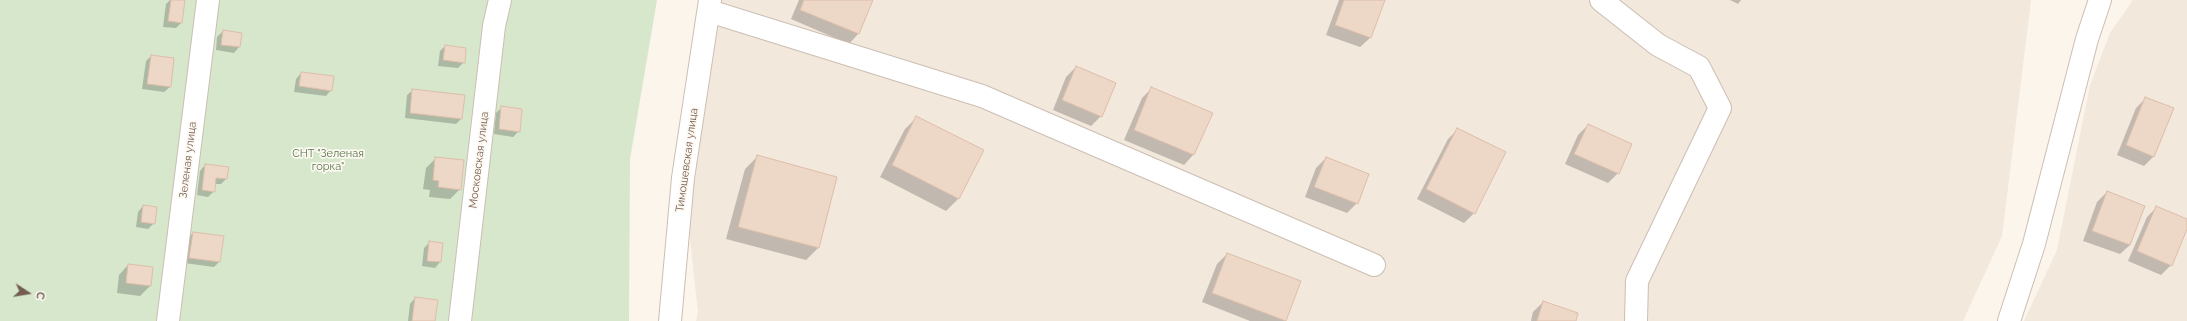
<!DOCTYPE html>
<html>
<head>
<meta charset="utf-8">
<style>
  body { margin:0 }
  #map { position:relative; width:2187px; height:321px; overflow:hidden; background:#fbf5ec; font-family:Raleway,sans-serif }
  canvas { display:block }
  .north { position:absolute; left:8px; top:273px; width:40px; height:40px; -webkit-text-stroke:3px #fdf9f2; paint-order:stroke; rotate:102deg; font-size:11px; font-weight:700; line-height:16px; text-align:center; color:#745e51 }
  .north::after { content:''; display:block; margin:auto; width:14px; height:18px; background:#745e51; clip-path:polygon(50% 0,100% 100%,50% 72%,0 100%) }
</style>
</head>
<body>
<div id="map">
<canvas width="2187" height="321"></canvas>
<div class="north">С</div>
</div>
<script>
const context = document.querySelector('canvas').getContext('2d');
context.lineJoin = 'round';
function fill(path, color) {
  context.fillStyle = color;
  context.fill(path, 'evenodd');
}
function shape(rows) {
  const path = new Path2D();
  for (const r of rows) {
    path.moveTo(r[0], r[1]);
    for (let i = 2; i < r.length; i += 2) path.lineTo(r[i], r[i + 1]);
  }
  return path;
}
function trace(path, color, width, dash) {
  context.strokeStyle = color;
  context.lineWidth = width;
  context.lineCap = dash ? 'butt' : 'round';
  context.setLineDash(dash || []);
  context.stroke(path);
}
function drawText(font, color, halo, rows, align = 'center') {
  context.font = font + ' Raleway,sans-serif';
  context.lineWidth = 3.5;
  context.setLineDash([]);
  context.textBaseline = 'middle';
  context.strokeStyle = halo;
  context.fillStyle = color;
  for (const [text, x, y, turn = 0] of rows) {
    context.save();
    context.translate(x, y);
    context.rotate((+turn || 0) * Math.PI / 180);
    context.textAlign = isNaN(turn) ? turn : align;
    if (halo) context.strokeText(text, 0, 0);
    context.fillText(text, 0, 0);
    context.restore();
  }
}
fill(shape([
  [705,0,2031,0,2002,236,1963,321,696,321,698,312,681,157],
  [2133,0,2187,0,2187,321,2024,321,2057,250,2090,85,2110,33]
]), '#f2e8db');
fill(shape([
  [0,0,657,0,630,159,629,321,0,321]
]), '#d6e7cc');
fill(shape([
  [170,0,184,0,181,23,176,28,163,27,166,4],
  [799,0,872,0,858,34,849,44,791,19],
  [1339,0,1384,0,1370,38,1360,47,1326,35],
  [1730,0,1741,0,1738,4],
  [223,31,241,33,239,47,234,53,216,50,217,37],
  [445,46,464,62,458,68,438,66,440,51],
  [151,56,170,87,164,92,142,89,146,61],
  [1076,67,1101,116,1091,126,1053,110,1066,77],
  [301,73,331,90,326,96,294,92,296,79],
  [1152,88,1211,113,1193,155,1184,165,1124,140,1142,98],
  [413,90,461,119,456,124,405,118,407,95],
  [2146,98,2154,156,2144,166,2117,155,2136,108],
  [502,107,519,131,513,137,494,134,496,113],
  [917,117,958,199,946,211,880,177,905,129],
  [1588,125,1618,173,1608,183,1565,164,1578,135],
  [1458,129,1474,213,1464,223,1417,199,1448,139],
  [757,157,818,248,806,260,726,239,745,169],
  [436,158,460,189,450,199,429,197,430,190,423,189,426,168],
  [1326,158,1357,203,1347,213,1305,197,1316,168],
  [205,165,228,168,226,179,221,184,214,184,214,191,208,197,197,195,200,171],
  [2107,192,2130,245,2120,254,2083,241,2097,202],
  [143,206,154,223,148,229,136,227,138,212],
  [2157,207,2187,220,2187,226,2171,265,2161,275,2128,261,2147,217],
  [193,233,219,262,214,267,184,263,187,239],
  [429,243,442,244,440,262,435,268,422,266,424,248],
  [1227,254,1299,282,1284,321,1250,321,1202,302,1217,264],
  [128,265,152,268,150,286,140,296,117,293,119,275],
  [415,298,434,321,408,321,410,304],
  [1543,302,1575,321,1531,321,1533,312]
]), '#0003');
const building = shape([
  [171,0,185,0,182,23,168,21,171,0],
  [804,0,873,0,859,34,800,10,804,0],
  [1344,0,1385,0,1371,38,1335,25,1344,0],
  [223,30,242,33,240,47,221,45,223,30],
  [445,45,466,48,465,63,443,60,445,45],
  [151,55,174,58,171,87,147,84,151,55],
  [1076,66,1116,83,1102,117,1062,100,1076,66],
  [301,72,334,76,332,91,299,86,301,72],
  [1151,87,1213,113,1194,155,1134,130,1151,87],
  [412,89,465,95,462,119,410,113,412,89],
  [2145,97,2174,108,2154,157,2126,145,2145,97],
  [501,106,522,109,520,132,499,129,501,106],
  [916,116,984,150,959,199,892,165,916,116],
  [1588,124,1632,144,1619,174,1574,154,1588,124],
  [1457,128,1506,152,1475,214,1426,189,1457,128],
  [757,155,837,177,819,248,738,227,757,155],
  [435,157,464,160,461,190,438,187,439,181,433,180,435,157],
  [1326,157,1369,174,1358,204,1314,187,1326,157],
  [205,164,229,167,227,179,216,178,215,192,202,190,205,164],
  [2107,191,2145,206,2130,245,2092,231,2107,191],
  [143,205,157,207,155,224,141,222,143,205],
  [2156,206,2187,219,2187,229,2172,266,2137,251,2156,206],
  [193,232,224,236,220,262,189,258,193,232],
  [429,241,443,243,441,262,427,261,429,241],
  [1227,253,1301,281,1286,321,1212,293,1227,253],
  [128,264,153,267,151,286,126,283,128,264],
  [415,297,438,300,435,321,412,321,415,297],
  [1543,301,1578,313,1576,321,1537,321,1543,301]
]);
fill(building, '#edd7c7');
trace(building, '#debea9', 1);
const minor = shape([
  [1601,0,1658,45,1699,67,1720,108,1637,281,1636,321],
  [709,11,982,96,1374,265],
  [168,321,208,0],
  [460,321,494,26,500,0],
  [670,321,683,178,710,0],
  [2009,321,2034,244,2087,39,2100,0]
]);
trace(minor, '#ccbeb3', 24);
trace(minor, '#fff', 22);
drawText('11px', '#57784b', '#fdf9f2', [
  ["СНТ \"Зеленая",328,154],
  ["горка\"",328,167]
]);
drawText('11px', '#745e51', '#fdf9f2', [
  ["Зеленая улица",188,160,-83],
  ["Московская улица",479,160,-83],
  ["Тимошевская улица",687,160,-82]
]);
</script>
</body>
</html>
